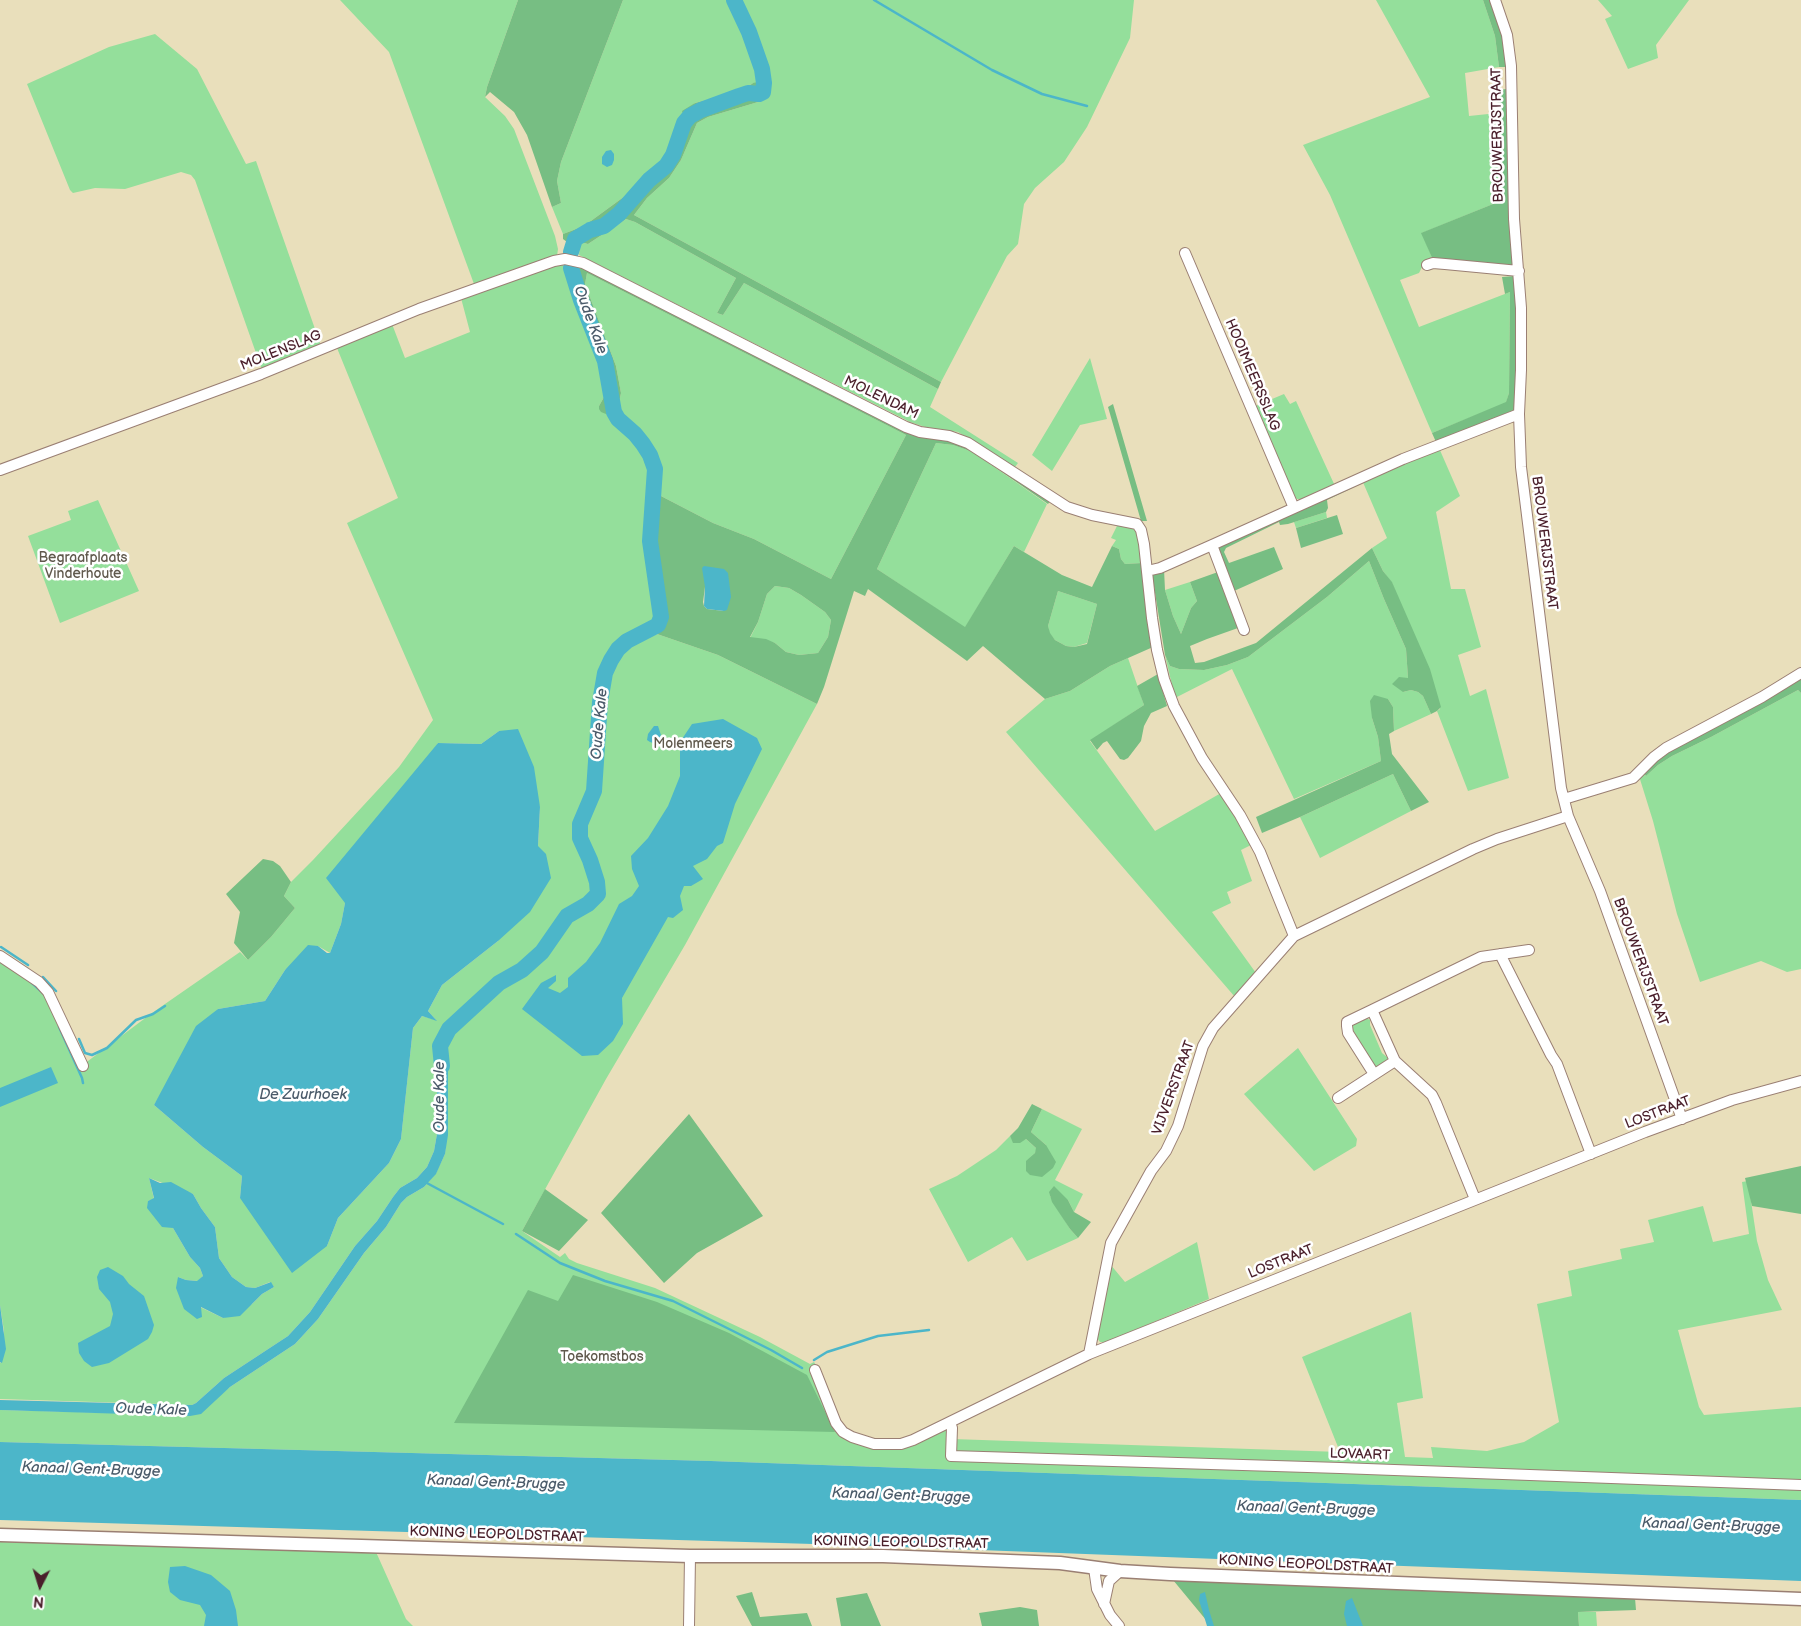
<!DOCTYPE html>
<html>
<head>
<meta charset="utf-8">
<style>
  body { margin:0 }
  #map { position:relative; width:1801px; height:1626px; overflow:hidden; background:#e9dfbb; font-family:"Balsamiq Sans",sans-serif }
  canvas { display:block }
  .north { position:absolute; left:15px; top:1561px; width:50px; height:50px; -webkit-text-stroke:4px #fff; paint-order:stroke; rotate:185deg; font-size:14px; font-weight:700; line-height:20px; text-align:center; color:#4a1f2b }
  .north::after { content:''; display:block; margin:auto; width:18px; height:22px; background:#4a1f2b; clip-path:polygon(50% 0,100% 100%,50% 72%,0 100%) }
</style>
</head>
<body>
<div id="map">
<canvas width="1801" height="1626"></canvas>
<div class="north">N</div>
</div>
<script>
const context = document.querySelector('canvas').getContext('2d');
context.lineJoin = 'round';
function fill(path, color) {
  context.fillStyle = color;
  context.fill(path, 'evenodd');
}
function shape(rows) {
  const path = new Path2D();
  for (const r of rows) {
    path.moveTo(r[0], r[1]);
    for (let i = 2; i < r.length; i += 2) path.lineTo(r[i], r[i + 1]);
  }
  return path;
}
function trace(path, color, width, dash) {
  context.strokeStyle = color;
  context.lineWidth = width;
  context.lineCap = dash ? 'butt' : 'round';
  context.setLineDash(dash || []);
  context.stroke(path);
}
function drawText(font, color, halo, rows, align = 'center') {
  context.font = font + ' "Balsamiq Sans",sans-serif';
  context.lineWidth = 5;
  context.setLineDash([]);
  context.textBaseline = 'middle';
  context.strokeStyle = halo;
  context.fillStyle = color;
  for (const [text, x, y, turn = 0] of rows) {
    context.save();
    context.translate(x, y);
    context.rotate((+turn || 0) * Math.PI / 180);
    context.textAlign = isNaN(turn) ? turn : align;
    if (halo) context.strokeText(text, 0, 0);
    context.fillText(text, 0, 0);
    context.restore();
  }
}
fill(shape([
  [340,0,518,0,487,87,485,97,505,116,514,129,555,236,558,249,557,256,474,284,389,52],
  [623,0,1134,0,1130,38,1087,127,1064,162,1035,188,1024,204,1018,244,1007,256,941,382,634,215,647,198,669,178,681,160,697,123,708,117,758,102,759,91,762,87,753,83,742,91,695,103,683,114,685,115,677,128,670,153,658,171,646,178,630,197,625,196,584,226,563,234,552,207,561,203,557,181,561,162],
  [1376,0,1483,0,1495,36,1499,67,1465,73,1469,116,1498,113,1503,200,1422,233,1433,260,1425,261,1419,273,1400,280,1419,327,1510,292,1509,393,1506,403,1432,433,1330,195,1303,145,1430,97],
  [1598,0,1689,0,1656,45,1658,58,1628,69,1605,19,1612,16],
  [155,34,197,69,246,164,256,161,321,346,262,370,195,180,191,175,181,172,125,189,95,188,73,193,70,190,27,84,109,47],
  [626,219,635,222,736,278,717,313,723,315,744,283,938,389,930,407,1018,463,1015,467,958,432,925,427,910,422,579,255,580,243,584,239,584,243,588,244],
  [560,264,563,265,565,268,580,313,601,362,608,395,604,397,599,406,611,416,622,428,634,437,649,462,650,474,647,526,657,616,650,624,621,641,608,656,601,671,596,700,590,790,598,791,604,732,605,697,609,675,619,655,626,647,657,634,718,655,817,704,685,945,606,1079,522,1231,560,1257,565,1253,569,1259,577,1263,655,1288,760,1337,810,1364,814,1362,817,1367,809,1371,817,1385,821,1400,837,1428,889,1444,950,1422,952,1439,1340,1452,1302,1357,1411,1312,1423,1398,1397,1403,1405,1457,1433,1458,1431,1447,1487,1451,1524,1442,1559,1422,1537,1304,1572,1296,1568,1271,1622,1259,1620,1249,1654,1242,1648,1220,1703,1206,1713,1242,1749,1234,1742,1182,1748,1181,1757,1241,1768,1280,1782,1310,1678,1330,1699,1407,1704,1415,1801,1407,1801,1500,711,1461,0,1442,0,1410,194,1415,230,1387,295,1344,318,1319,364,1253,386,1227,401,1203,407,1197,424,1187,436,1173,445,1154,448,1106,448,1086,440,1047,437,1063,437,1134,434,1151,427,1167,417,1178,400,1188,393,1197,377,1221,355,1246,310,1312,288,1336,224,1378,196,1403,192,1405,0,1399,0,1362,1,1363,4,1331,0,1305,0,958,47,993,80,1067,152,1013,240,952,248,960,271,937,295,908,284,896,291,882,313,860,399,767,433,720,347,523,398,498,337,348,392,324,405,358,470,332,461,298],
  [499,731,540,807,538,846,498,941,442,985,428,1011,436,1020,422,1016,413,1028,401,1139,389,1163,338,1218,327,1246,240,1198,242,1176,203,1147,154,1105,218,1009,265,1001,285,970,318,946,330,953,341,924,345,903,438,743,481,744],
  [149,1178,193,1194,201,1208,215,1227,219,1258,232,1277,246,1287,255,1288,270,1282,274,1287,262,1294,252,1304,223,1318,200,1307,178,1277,186,1280,198,1281,203,1276,200,1268,190,1257,173,1228,148,1201,154,1199],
  [587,273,906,435,831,579,754,539,713,523,659,495,660,470,657,457,651,443,642,432,620,412,619,402,621,393,616,366,585,284],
  [1090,358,1107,419,1080,425,1052,471,1032,455],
  [1284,394,1290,404,1296,401,1335,486,1307,499,1297,499,1291,495,1253,407],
  [936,443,953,445,973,452,1047,504,1024,552,1014,546,965,628,877,569],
  [1439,448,1460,496,1436,512,1451,589,1465,589,1481,647,1458,655,1470,696,1486,689,1509,778,1468,791,1437,711,1440,709,1392,583,1383,571,1372,548,1387,538,1362,480],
  [98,500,139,591,60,623,28,536,71,520,68,511],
  [1326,512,1327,518,1296,528,1294,522],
  [1119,522,1129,524,1138,532,1142,563,1125,564,1121,559,1119,549,1112,546,1116,540,1111,538],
  [1369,561,1384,599,1406,649,1408,678,1403,692,1411,690,1418,692,1423,696,1431,714,1394,731,1393,707,1388,699,1372,718,1378,737,1381,761,1294,799,1232,669,1175,698,1165,655,1170,666,1179,669,1204,670,1227,665,1248,657,1327,597],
  [1190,582,1197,601,1191,608,1181,634,1173,616,1165,590],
  [775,586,789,588,801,595,825,612,831,620,828,637,818,653,799,655,786,652,775,643,750,638,758,622,767,594],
  [1058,591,1097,604,1087,643,1074,647,1066,646,1055,640,1049,633,1048,626],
  [1128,658,1144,705,1090,741,1155,831,1221,793,1251,845,1241,850,1252,881,1227,892,1231,903,1212,912,1256,973,1235,997,1006,732,1045,699,1070,691,1110,666],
  [1798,690,1801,693,1801,969,1787,972,1761,961,1700,982,1677,914,1653,821,1639,776,1643,772,1646,776,1658,765,1672,756,1711,737],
  [1393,774,1411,811,1320,858,1300,817],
  [1366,1018,1370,1020,1370,1025,1382,1053,1388,1058,1387,1062,1379,1066,1374,1066,1351,1031,1351,1025],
  [1298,1048,1357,1139,1356,1146,1314,1171,1244,1094],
  [1042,1109,1082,1129,1055,1180,1083,1194,1074,1212,1068,1200,1050,1196,1070,1229,1078,1238,1027,1261,1012,1237,968,1262,929,1189,957,1176,996,1150,1010,1136,1014,1143,1026,1139,1037,1149,1035,1153,1030,1157,1046,1145,1031,1132],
  [1197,1242,1209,1299,1106,1342,1100,1342,1097,1338,1110,1264,1125,1282],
  [0,1542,376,1552,406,1619,413,1626,0,1626],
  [1578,1612,1596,1612,1597,1626,1579,1626]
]), '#94df9b');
fill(shape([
  [518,0,623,0,561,162,557,181,561,203,552,207,527,135,514,112,490,92,485,97,487,87],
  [1483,0,1490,0,1503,35,1507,67,1499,67,1495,36],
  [758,82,761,84,762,87,759,91,711,103,698,108,685,115,683,114,682,111,695,103,742,91,753,83],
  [1507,89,1514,266,1433,260,1421,233,1503,200,1497,90],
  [758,97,758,102,708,117,697,123,681,160,669,178,647,198,634,215,941,382,938,389,744,283,723,315,717,313,736,278,635,222,626,219,588,244,584,243,584,239,622,217,652,183,669,167,675,157,686,126,692,120,703,112],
  [625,196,630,197,604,222,571,243,567,242,563,239,563,234,584,226],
  [578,265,900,428,950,439,965,445,1051,500,1048,504,973,452,953,445,936,443,877,569,965,627,1014,546,1062,575,1092,587,1112,546,1119,549,1121,559,1125,564,1142,563,1153,647,1110,666,1070,691,1045,699,983,646,967,661,868,589,865,596,854,591,824,687,817,704,718,655,657,634,657,616,647,526,649,492,649,462,634,437,614,422,611,416,601,412,599,409,599,406,604,397,614,392,606,349,580,287,578,278],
  [587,273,906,435,831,579,754,539,713,523,659,495,660,470,657,457,651,443,642,432,620,412,619,402,621,393,616,366,585,284],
  [775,586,789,588,801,595,825,612,831,620,828,637,818,653,799,655,786,652,775,643,766,639,750,637,758,622,767,594],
  [705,587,724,611,707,609,704,606,703,602],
  [1058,591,1097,604,1087,644,1074,647,1066,646,1055,640,1050,633,1048,626],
  [1515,276,1516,408,1514,410,1436,442,1432,433,1506,402,1509,393,1510,292,1505,294,1502,277],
  [1113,404,1147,521,1141,521,1108,407],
  [1362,480,1363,483,1327,500,1328,508,1326,512,1288,524,1280,525,1279,522,1226,548,1224,552,1229,563,1274,547,1283,569,1234,591,1219,550,1219,545],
  [1337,515,1343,534,1301,548,1296,528],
  [1372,548,1383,571,1392,582,1430,669,1441,707,1437,711,1431,714,1423,696,1418,692,1411,690,1403,692,1392,684,1399,677,1408,678,1406,649,1384,599,1369,561,1327,597,1248,657,1227,665,1204,670,1179,669,1170,666,1165,655,1152,574,1164,569,1165,590,1173,616,1181,634,1191,608,1197,601,1190,582,1218,572,1238,628,1207,639,1190,646,1195,663,1204,662,1256,643],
  [1158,674,1167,706,1151,713,1144,726,1141,741,1128,758,1124,760,1120,759,1107,741,1103,743,1097,750,1090,740,1144,705,1137,686],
  [1801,678,1801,693,1798,690,1711,737,1672,756,1658,765,1646,776,1643,772,1659,756],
  [1374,695,1388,699,1393,707,1394,731,1389,734,1392,754,1429,802,1411,811,1393,774,1300,817,1262,833,1256,817,1381,761,1378,737,1372,718,1370,701],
  [263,859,273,861,280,866,291,882,284,896,295,908,271,937,248,960,234,943,240,912,226,894],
  [1032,1104,1042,1109,1031,1132,1046,1145,1056,1162,1053,1168,1042,1177,1030,1175,1026,1171,1026,1161,1035,1153,1036,1148,1026,1139,1020,1143,1013,1143,1010,1136,1018,1128],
  [689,1114,763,1216,697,1253,664,1283,601,1213],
  [1801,1166,1801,1214,1752,1206,1745,1178],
  [1054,1186,1068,1200,1074,1212,1091,1222,1078,1238,1070,1229,1052,1202,1049,1192],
  [545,1189,588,1220,559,1251,522,1231],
  [573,1275,657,1302,729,1333,807,1375,835,1432,454,1423,528,1290,558,1301],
  [1173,1580,1635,1598,1636,1610,1578,1612,1579,1626,1211,1626],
  [752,1592,760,1617,807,1613,812,1626,752,1626,736,1596],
  [867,1593,881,1626,841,1626,836,1598],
  [1020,1607,1037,1610,1039,1626,982,1626,979,1613]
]), '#77be83');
fill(shape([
  [611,150,614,154,614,160,612,165,607,167,602,164,602,157,606,151],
  [704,566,724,569,728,573,731,597,727,610,724,611,707,609,704,606,705,587,702,568],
  [723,719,757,738,762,749,735,804,723,843,717,846,707,859,693,866,703,879,691,886,684,886,680,896,683,910,673,918,668,917,622,998,623,1024,613,1041,598,1055,582,1056,522,1009,541,983,556,975,556,981,548,988,560,993,568,987,568,978,586,962,600,943,619,904,632,896,639,886,632,869,631,856,648,838,668,806,680,776,680,742,692,724],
  [654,726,658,726,661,735,659,739,653,743,650,742,647,740,648,734],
  [518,729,534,767,540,807,538,846,546,854,551,878,530,912,498,941,442,985,428,1011,437,1021,422,1016,413,1028,401,1139,389,1163,338,1218,327,1246,292,1273,240,1198,242,1176,203,1147,154,1105,196,1026,218,1009,265,1001,285,970,308,945,318,946,327,953,330,953,341,924,345,903,326,878,438,743,481,744,499,731],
  [440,1046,448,1064,448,1135,445,1154,436,1174,424,1187,407,1197,401,1203,386,1227,364,1253,318,1319,295,1344,230,1387,201,1414,190,1416,0,1410,0,1400,192,1405,196,1403,224,1378,288,1336,310,1312,355,1246,377,1221,393,1197,400,1188,417,1178,427,1167,434,1151,437,1134,437,1063],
  [51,1067,58,1083,0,1107,0,1088],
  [149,1178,160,1183,171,1182,193,1194,201,1208,215,1227,219,1258,232,1277,246,1287,255,1288,271,1282,274,1287,262,1294,240,1316,223,1318,201,1307,202,1317,197,1319,184,1309,176,1288,178,1277,186,1280,197,1281,203,1276,200,1268,190,1257,173,1228,162,1227,147,1208,148,1201,154,1198],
  [108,1267,123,1276,129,1284,144,1296,154,1325,152,1332,148,1339,109,1363,92,1367,84,1361,79,1353,78,1343,110,1326,113,1314,110,1302,99,1289,97,1277,100,1270],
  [0,1305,6,1349,2,1363,0,1362],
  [0,1442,711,1461,1801,1500,1801,1581,847,1545,0,1520],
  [185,1566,211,1575,230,1591,236,1610,238,1626,204,1626,206,1615,200,1605,180,1600,170,1592,168,1582,170,1567],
  [1205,1592,1209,1610,1214,1626,1207,1626,1199,1600,1200,1594],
  [1352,1598,1363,1626,1347,1626,1344,1614,1346,1601]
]), '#4cb6c9');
trace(shape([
  [874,0,992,70,1042,94,1087,106],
  [1,947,28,965],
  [43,977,56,991],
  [32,983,43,993],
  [59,1027,82,1078,83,1083],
  [79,1039,85,1053,92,1055,107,1048,136,1020,153,1014,165,1006],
  [425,1182,503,1224],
  [516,1234,560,1263,605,1281,673,1301,771,1350,802,1368],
  [814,1360,827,1352,878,1336,929,1330]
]), '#4cb6c9', 2.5);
trace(shape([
  [571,252,575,239,590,230,604,226,619,214,649,180,666,166,673,155,684,123,690,116,701,110,739,96,748,93,759,94,763,92,764,83,762,69,749,32,734,0],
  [442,1066,440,1046,449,1029,499,983,522,970,542,952,567,916,588,904,598,894,597,882,590,860,580,838,580,824,594,791,600,702,605,673,611,660,618,649,627,641,658,625,661,617,650,541,655,469,650,455,643,444,635,434,618,419,614,412,605,361,581,300,571,268]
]), '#4cb6c9', 16);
const minor = shape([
  [1495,0,1507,35,1511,66,1514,219,1521,308,1521,370,1519,414,1521,467,1561,788,1568,816,1600,891,1682,1119],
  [1185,253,1294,508],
  [1427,265,1433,263,1445,264,1519,271],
  [0,470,261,374,419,309,554,261,565,259,583,263,906,427,920,432,949,436,968,443,1067,507,1092,515,1137,524,1141,530,1144,544,1152,618,1157,650,1164,679,1174,706,1202,758,1240,815,1260,852,1294,936],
  [1212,545,1244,630],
  [1147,571,1160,568,1212,545,1403,459,1519,414],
  [1564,799,1633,778,1654,757,1666,748,1762,697,1801,673],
  [1500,954,1551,1055,1557,1064,1591,1154],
  [0,956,39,982,48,992,83,1066],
  [1372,1010,1347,1022,1347,1026,1348,1033,1374,1074],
  [1338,1098,1395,1061],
  [1475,1199,1436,1103,1432,1095,1395,1061,1372,1010,1481,957,1529,950],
  [1089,1354,1111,1243,1151,1171,1166,1151,1178,1126,1203,1046,1213,1028,1294,936,1473,849,1497,839,1568,816],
  [815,1370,836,1423,843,1432,852,1437,874,1444,901,1444,913,1440,1089,1354,1645,1132,1732,1100,1801,1081],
  [950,1422,952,1428,951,1456,1340,1468,1801,1485],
  [1094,1568,1097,1589,1110,1615,1119,1626],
  [1104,1604,1109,1581,1120,1571],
  [689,1626,690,1556]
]);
const tertiary = shape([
  [0,1535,690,1556,883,1556,1060,1563,1120,1571,1170,1574,1801,1599]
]);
trace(minor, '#9a7f73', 12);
trace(tertiary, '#9a7f73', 15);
trace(minor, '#fff', 10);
trace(tertiary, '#fff', 12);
drawText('14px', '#4a1f2b', '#fff', [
  ["BROUWERIJSTRAAT",1498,135,-91],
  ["MOLENSLAG",281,351,-22],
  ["HOOIMEERSSLAG",1252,375,67],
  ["MOLENDAM",881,398,26],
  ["BROUWERIJSTRAAT",1544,543,83],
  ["BROUWERIJSTRAAT",1640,962,70],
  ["VIJVERSTRAAT",1174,1088,-70],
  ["LOSTRAAT",1658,1113,-21],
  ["LOSTRAAT",1281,1262,-22],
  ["LOVAART",1360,1455,2],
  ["KONING LEOPOLDSTRAAT",497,1535,2],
  ["KONING LEOPOLDSTRAAT",901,1543,1],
  ["KONING LEOPOLDSTRAAT",1306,1565,3]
]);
drawText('14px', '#60594d', '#fff', [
  ["Begraafplaats",83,558],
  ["Vinderhoute",83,574],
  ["Molenmeers",693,744],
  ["Toekomstbos",602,1357]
]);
drawText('italic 15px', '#4b5b6a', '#fff', [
  ["Oude Kale",590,320,70],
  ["Oude Kale",600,724,-85],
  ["De Zuurhoek",303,1095],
  ["Oude Kale",440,1097,-90],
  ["Oude Kale",151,1410,2],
  ["Kanaal Gent-Brugge",91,1470,2],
  ["Kanaal Gent-Brugge",496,1483,2],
  ["Kanaal Gent-Brugge",901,1496,2],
  ["Kanaal Gent-Brugge",1306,1509,2],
  ["Kanaal Gent-Brugge",1711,1526,2]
]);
</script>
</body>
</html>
